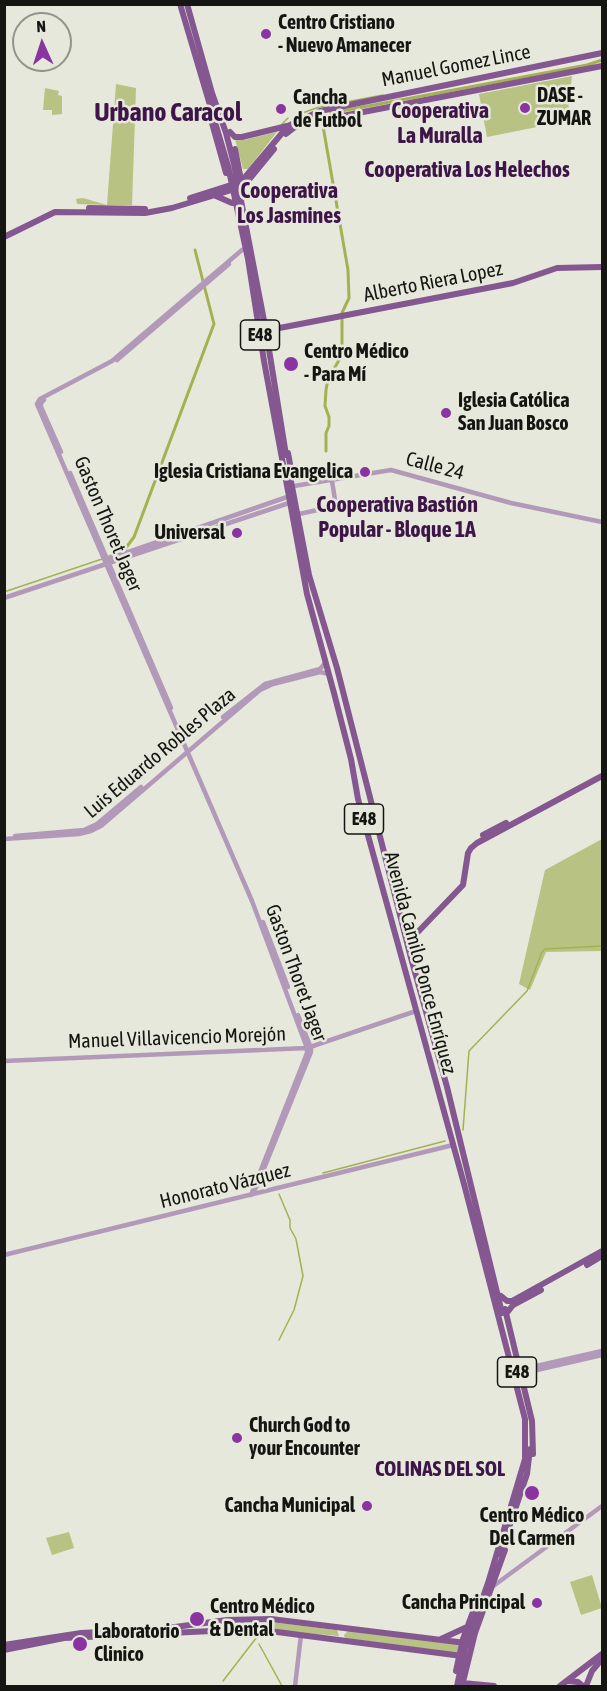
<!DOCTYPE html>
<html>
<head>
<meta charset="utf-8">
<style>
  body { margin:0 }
  #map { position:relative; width:607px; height:1691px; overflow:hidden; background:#e5e8db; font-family:"Asap Condensed",sans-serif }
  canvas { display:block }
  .frame { position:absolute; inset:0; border:6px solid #151612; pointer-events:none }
  .north { position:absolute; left:12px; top:12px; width:60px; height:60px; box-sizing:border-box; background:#e5e8db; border:2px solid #92948b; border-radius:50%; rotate:357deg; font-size:16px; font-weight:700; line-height:24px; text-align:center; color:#151612 }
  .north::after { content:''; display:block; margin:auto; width:21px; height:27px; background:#8934a1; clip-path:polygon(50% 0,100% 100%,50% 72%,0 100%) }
</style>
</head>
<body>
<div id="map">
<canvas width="607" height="1691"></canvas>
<div class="frame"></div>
<div class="north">N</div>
</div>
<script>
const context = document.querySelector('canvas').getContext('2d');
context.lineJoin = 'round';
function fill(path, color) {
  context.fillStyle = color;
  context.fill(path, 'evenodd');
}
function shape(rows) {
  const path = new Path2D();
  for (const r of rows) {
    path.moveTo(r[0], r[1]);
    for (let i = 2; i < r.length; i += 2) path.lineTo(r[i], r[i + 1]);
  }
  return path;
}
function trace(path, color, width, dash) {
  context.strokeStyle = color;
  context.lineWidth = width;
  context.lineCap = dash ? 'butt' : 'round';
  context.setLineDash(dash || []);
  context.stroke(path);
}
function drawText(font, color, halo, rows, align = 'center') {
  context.font = font + ' "Asap Condensed",sans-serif';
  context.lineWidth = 5;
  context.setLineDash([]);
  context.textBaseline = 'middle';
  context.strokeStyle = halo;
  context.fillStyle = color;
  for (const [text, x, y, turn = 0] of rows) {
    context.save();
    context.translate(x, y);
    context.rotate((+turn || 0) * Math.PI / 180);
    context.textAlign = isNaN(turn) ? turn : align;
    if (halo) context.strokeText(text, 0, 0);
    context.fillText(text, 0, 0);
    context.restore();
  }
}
fill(shape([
  [572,76,567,121,487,137,479,94],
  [116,84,136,88,132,205,107,205,77,204,76,199,83,198,107,205],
  [45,88,59,91,58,95,62,96,62,114,52,115,52,110,43,110],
  [277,132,248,169,243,169,235,139,244,140],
  [602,839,602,951,546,952,530,990,519,984,545,870],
  [69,1532,74,1548,52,1555,46,1538],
  [592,1575,602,1608,581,1615,570,1582],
  [270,1622,337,1630,339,1636,270,1630,268,1625],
  [348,1631,459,1644,457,1653,345,1638,344,1635]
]), '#b8c283');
trace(shape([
  [297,115,319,107,383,95],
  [282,124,288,118],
  [107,557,125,549],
  [4,592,102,559],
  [463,1130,469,1051,527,991,542,952,545,949,602,946],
  [323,1173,445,1141],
  [279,1340,294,1310,303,1276,296,1239,290,1228,290,1220,279,1194],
  [259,1644,282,1686],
  [223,1681,260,1633]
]), '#a5b151', 1.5);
trace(shape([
  [331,113,587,65,602,60],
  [323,126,348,270,349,298,341,315],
  [326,451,326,433,329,426,329,417,325,406,326,390,328,379,342,355,342,319],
  [125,549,134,537,214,324,195,250]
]), '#a5b151', 3);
trace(shape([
  [242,250,112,361,40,399,37,404,252,901,307,1048,307,1053,251,1195],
  [117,360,229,264],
  [44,400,41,403,41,407,61,452],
  [70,473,171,708],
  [294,486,391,470,511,503,602,522],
  [299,514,336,506,332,481],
  [108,562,111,558,290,496],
  [4,598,292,502],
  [223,717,265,684,320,669,326,662],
  [15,836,84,830,97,824,141,787],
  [4,839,79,834,91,831,101,826,260,690,273,684,320,672,329,674],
  [263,922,288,987],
  [4,1061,307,1048,416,1011],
  [252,1193,257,1186,311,1052,311,1048,298,1015],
  [4,1255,453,1145],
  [510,1372,602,1351],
  [511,1376,602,1355],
  [492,1587,602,1506],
  [295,1686,301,1635]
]), '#b299b9', 4.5);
trace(shape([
  [180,4,228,166,248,259,264,361,307,594,334,693,351,759,358,799,464,1184,525,1419,525,1459,488,1583,465,1648,457,1686],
  [187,4,212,93,226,133,234,164,266,331,286,455],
  [210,116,226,173],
  [230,132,235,137,242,137,287,126],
  [286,134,295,127,306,123,602,66],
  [235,149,241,180],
  [241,182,288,126,320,111,602,53],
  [242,188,274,149],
  [216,196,232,203],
  [190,198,234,184],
  [89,208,145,209],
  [4,237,55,212,145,213,172,208,235,189],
  [269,330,513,283,557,268,602,267],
  [288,453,292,475],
  [289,471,309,575,337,668,411,958,447,1087,502,1313],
  [483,835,506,823],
  [410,946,415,935,463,885,468,853,471,848,477,843,602,776],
  [587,1265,602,1256],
  [501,1296,507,1301,512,1301,602,1251],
  [505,1309,532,1421,533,1454],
  [506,1314,513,1305,541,1290],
  [500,1554,527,1474,530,1449],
  [441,1639,467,1627],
  [4,1645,81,1633,160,1629,227,1620,271,1619,466,1643],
  [4,1650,64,1638,254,1629,462,1656],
  [456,1671,463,1639,474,1609],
  [568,1681,578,1682,583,1686],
  [463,1683,494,1686],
  [462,1686,475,1633,505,1550],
  [560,1686,602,1654],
  [586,1686,592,1671,602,1659]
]), '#845791', 6);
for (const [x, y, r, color] of [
  [266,34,6,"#8934a1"],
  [525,108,6,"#8934a1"],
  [281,109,6,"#8934a1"],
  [291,364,8,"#8934a1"],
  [446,413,6,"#8934a1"],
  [365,472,6,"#8934a1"],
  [237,533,6,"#8934a1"],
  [237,1438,6,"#8934a1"],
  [532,1493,8,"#8934a1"],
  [367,1506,6,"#8934a1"],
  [537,1603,6,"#8934a1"],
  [197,1619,8,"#8934a1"],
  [80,1644,8,"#8934a1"]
]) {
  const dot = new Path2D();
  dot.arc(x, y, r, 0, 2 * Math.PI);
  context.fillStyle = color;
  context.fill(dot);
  trace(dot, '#e5e8db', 2);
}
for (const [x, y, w] of [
  [260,335,39],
  [364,819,39],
  [517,1372,39]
]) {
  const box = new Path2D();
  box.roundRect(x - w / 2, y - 15, w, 30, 4.5);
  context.fillStyle = '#e5e8db';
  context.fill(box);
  trace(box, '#151612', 1.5);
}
drawText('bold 18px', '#151612', null, [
  ["E48",260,335],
  ["E48",364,819],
  ["E48",517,1372]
]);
drawText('bold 20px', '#151612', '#e5e8db', [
  ["Centro Cristiano",278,23],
  ["- Nuevo Amanecer",278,46],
  ["DASE -",537,96],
  ["ZUMAR",537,119],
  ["Cancha",293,98],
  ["de Futbol",293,121],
  ["Centro Médico",304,352],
  ["- Para Mí",304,375],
  ["Iglesia Católica",458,401],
  ["San Juan Bosco",458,424],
  ["Iglesia Cristiana Evangelica",353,472,"right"],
  ["Universal",225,533,"right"],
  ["Church God to",249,1426],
  ["your Encounter",249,1449],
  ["Cancha Municipal",355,1506,"right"],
  ["Centro Médico",532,1516,"center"],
  ["Del Carmen",532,1539,"center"],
  ["Cancha Principal",525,1603,"right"],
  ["Centro Médico",210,1607],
  ["& Dental",210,1630],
  ["Laboratorio",94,1632],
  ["Clinico",94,1655]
], 'left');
drawText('20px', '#151612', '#e5e8db', [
  ["Manuel Gomez Lince",456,66,-11],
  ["Alberto Riera Lopez",433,282,-11],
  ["Calle 24",435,466,15],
  ["Gaston Thoret Jager",108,524,67],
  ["Luis Eduardo Robles Plaza",160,753,-40],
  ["Avenida Camilo Ponce Enríquez",420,963,75],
  ["Gaston Thoret Jager",296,973,70],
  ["Manuel Villavicencio Morejón",177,1038,-2],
  ["Honorato Vázquez",225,1186,-14]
]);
drawText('bold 21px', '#3e1549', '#e5e8db', [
  ["COLINAS DEL SOL",440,1469]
]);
drawText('bold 22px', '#3e1549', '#e5e8db', [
  ["Cooperativa",440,111],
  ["La Muralla",440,136],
  ["Cooperativa Los Helechos",467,170],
  ["Cooperativa",289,191],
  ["Los Jasmines",289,216],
  ["Cooperativa Bastión",397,505],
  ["Popular - Bloque 1A",397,530]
]);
drawText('bold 26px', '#3e1549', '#e5e8db', [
  ["Urbano Caracol",168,113]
]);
</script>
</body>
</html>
